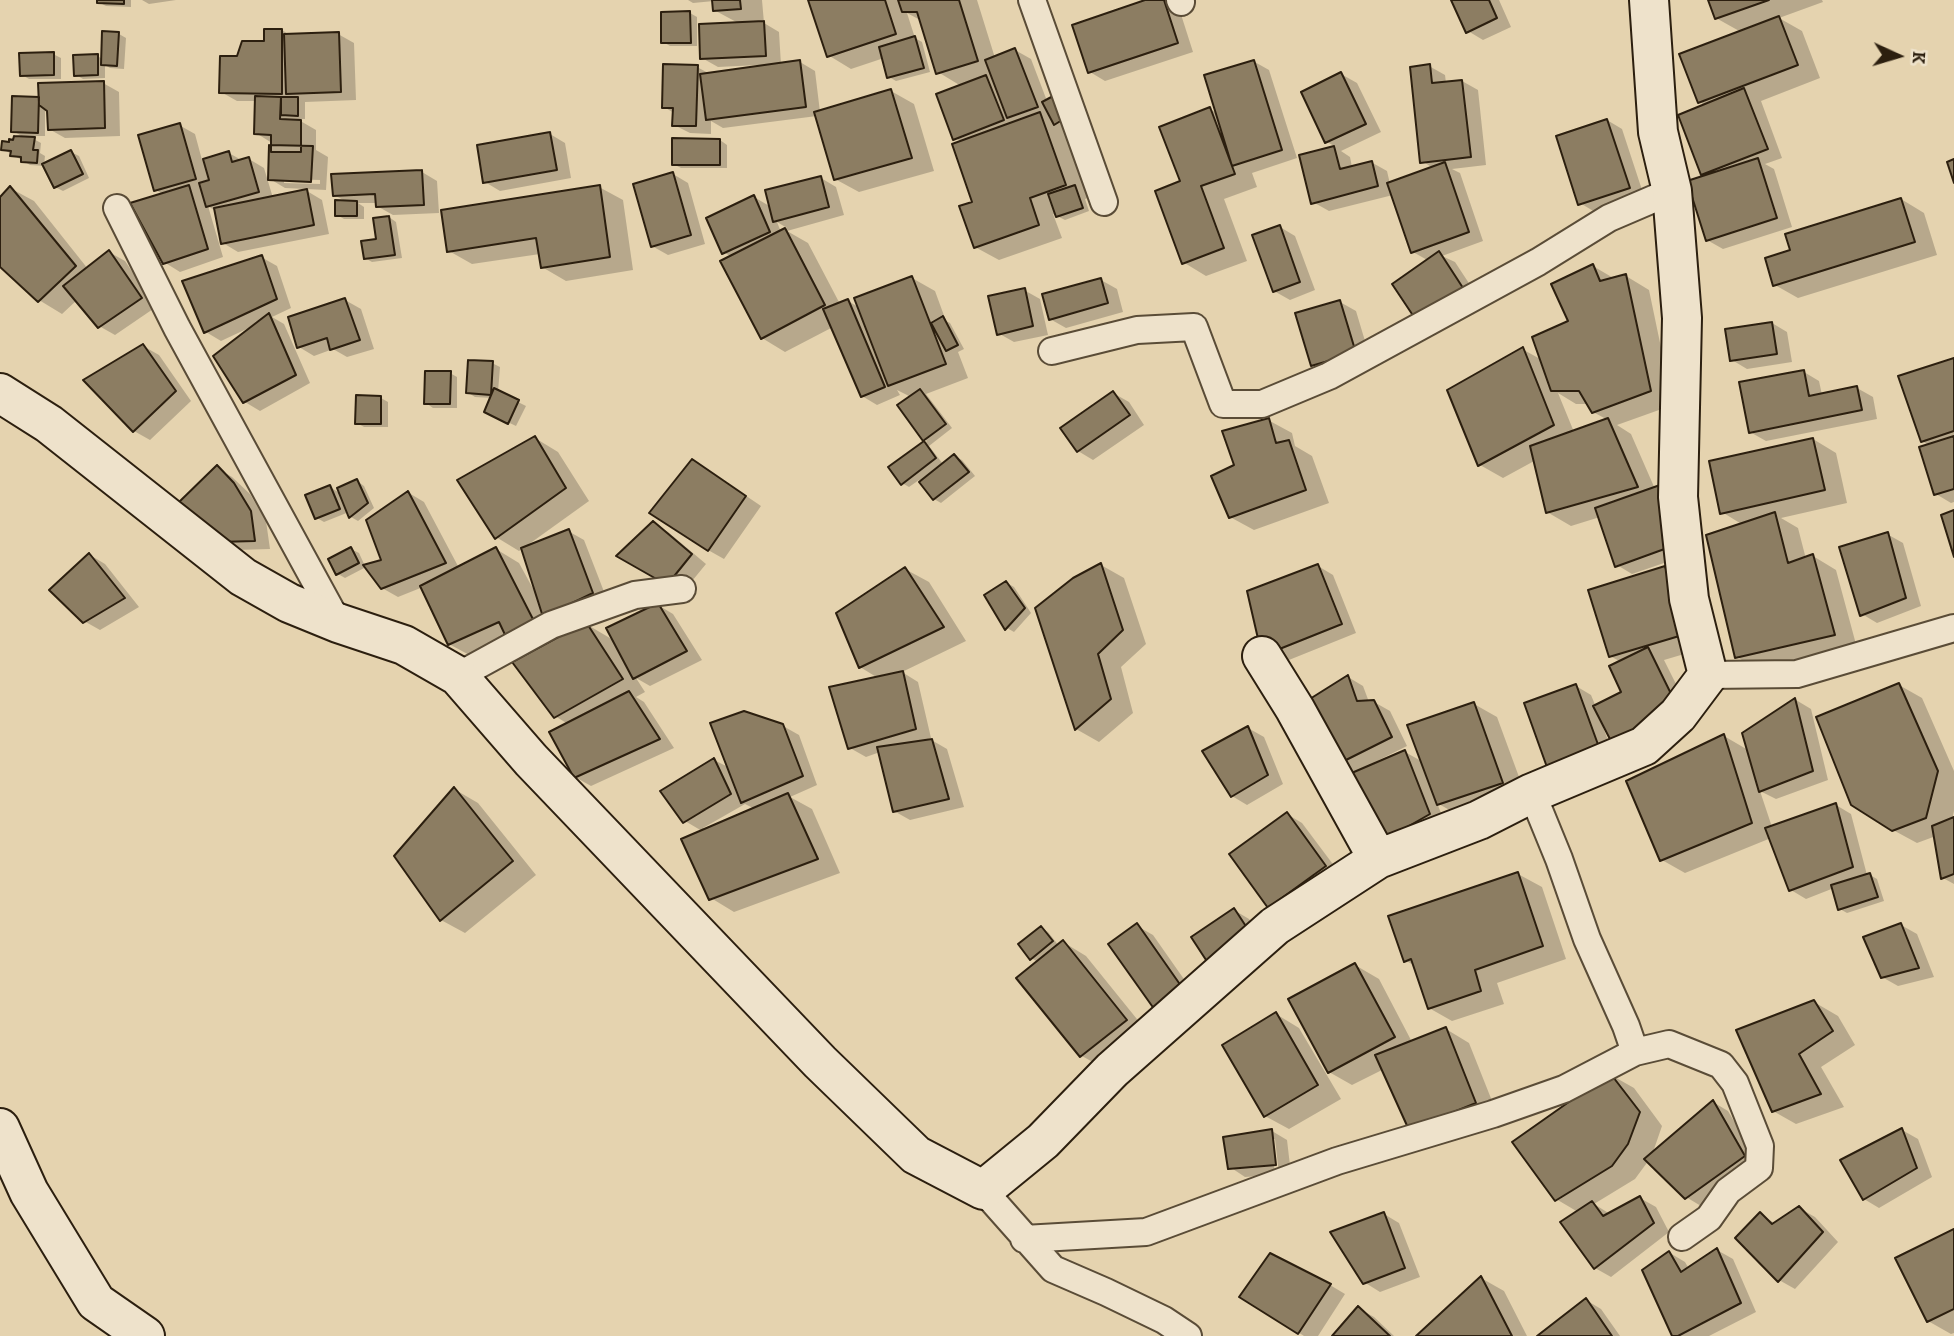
<!DOCTYPE html>
<html>
<head>
<meta charset="utf-8">
<style>
  body { margin:0 }
  #map { position:relative; width:1954px; height:1336px; overflow:hidden; background:#e5d3af; font-family:Alegreya,serif }
  canvas { display:block }
  .north { position:absolute; left:1863px; top:21px; width:70px; height:70px; -webkit-text-stroke:5px #eee2cb; paint-order:stroke; rotate:94deg; font-size:19px; font-weight:700; line-height:28px; text-align:center; color:#2c1f0f }
  .north::after { content:''; display:block; margin:auto; width:24px; height:32px; background:#2c1f0f; clip-path:polygon(50% 0,100% 100%,50% 72%,0 100%) }
</style>
</head>
<body>
<div id="map">
<canvas width="1954" height="1336"></canvas>
<div class="north">K</div>
</div>
<script>
const context = document.querySelector('canvas').getContext('2d');
context.lineJoin = 'round';
function fill(path, color) {
  context.fillStyle = color;
  context.fill(path, 'evenodd');
}
function shape(rows) {
  const path = new Path2D();
  for (const r of rows) {
    path.moveTo(r[0], r[1]);
    for (let i = 2; i < r.length; i += 2) path.lineTo(r[i], r[i + 1]);
  }
  return path;
}
function trace(path, color, width, dash) {
  context.strokeStyle = color;
  context.lineWidth = width;
  context.lineCap = dash ? 'butt' : 'round';
  context.setLineDash(dash || []);
  context.stroke(path);
}
fill(shape([
  [98,0,131,0,131,7,106,6,98,2],
  [142,0,176,0,149,4],
  [688,0,762,0,764,23,779,32,781,65,800,62,815,71,820,112,891,91,914,104,934,171,859,192,835,179,817,116,723,128,711,121,711,134,690,133,674,125,674,113,664,107,697,67,710,74,760,67,759,65,718,67,702,58,740,24,714,10,714,1,693,3],
  [810,0,977,0,995,58,1015,50,1031,59,1047,101,1074,122,1063,127,1088,198,1085,199,1089,211,1065,220,1053,214,1062,238,999,260,975,247,974,203,962,142,955,138,961,86,938,72,922,21,907,13,915,38,922,42,930,72,896,81,889,77,884,58,851,69,828,55],
  [1151,0,1169,0,1178,5,1193,52,1105,81,1090,72],
  [1453,0,1499,0,1511,27,1483,40,1468,31],
  [1710,0,1822,0,1823,2,1779,18,1802,31,1820,78,1761,101,1782,158,1765,164,1774,169,1792,227,1723,249,1707,240,1708,176,1703,174,1706,106,1700,102,1741,32,1716,18],
  [690,13,697,17,697,46,670,46,663,42],
  [282,30,291,36,338,34,354,43,356,100,305,102,305,119,297,119,316,130,316,150,328,157,326,190,285,188,270,179,272,143,256,133,257,101,237,101,221,92,238,57,266,43],
  [284,179,320,180,320,184,284,183],
  [119,34,126,38,124,69,110,68,105,65,105,78,83,79,76,75,97,56,103,59],
  [53,54,61,58,61,79,29,79,22,75],
  [1253,61,1269,70,1297,158,1252,173,1257,187,1224,199,1247,261,1206,276,1183,262,1182,182,1210,109,1218,114],
  [1429,66,1445,75,1446,83,1462,81,1478,90,1486,165,1452,169,1460,173,1483,241,1442,256,1455,262,1480,300,1435,331,1429,261,1413,252,1393,195,1329,211,1313,202,1301,156,1336,147,1327,142,1341,74,1357,83,1381,132,1341,151,1350,157,1352,167,1371,162,1387,171,1390,184,1433,168,1422,161],
  [103,83,119,92,120,136,65,138,49,129,49,110,45,107,45,136,28,136,41,143,40,153,45,156,44,165,71,152,79,156,89,178,63,191,55,187,45,166,30,165,3,149,10,144,25,138,13,131,38,98],
  [1607,120,1622,129,1644,196,1595,212,1580,203],
  [179,125,195,134,202,160,229,153,243,161,249,159,264,168,273,198,307,191,322,200,329,234,238,252,223,243,217,212,208,206,223,257,180,272,164,262,164,195,156,190],
  [550,134,565,143,571,178,500,191,485,182],
  [720,140,727,145,727,168,681,168,673,164],
  [422,172,437,181,439,213,393,215,377,206,377,203,358,203,364,207,364,219,344,219,337,215,347,202,334,195],
  [673,174,688,183,705,244,668,255,652,246],
  [821,178,836,187,844,215,787,231,808,243,840,304,848,301,860,308,912,278,935,291,946,321,950,323,964,349,958,352,968,378,926,394,952,428,929,446,943,464,954,456,962,460,975,476,941,503,934,499,919,480,909,487,902,483,891,468,927,441,924,439,911,397,897,390,900,395,877,405,862,396,833,327,785,352,762,338,732,257,723,252,754,197,771,207],
  [777,222,787,228,781,232],
  [599,187,623,200,633,270,566,281,542,267,540,254,472,264,449,251],
  [10,188,34,201,88,269,109,252,125,261,156,307,115,335,99,326,77,300,62,314,39,300,0,265,0,200],
  [1901,199,1924,213,1937,255,1798,298,1775,285],
  [389,217,396,222,402,258,372,262,365,258,378,241],
  [1280,227,1295,236,1315,290,1290,300,1274,291],
  [261,257,277,266,291,308,272,317,284,324,310,383,260,411,245,402,253,326,221,341,206,332],
  [1593,266,1615,279,1626,276,1649,290,1673,405,1617,425,1631,434,1655,489,1696,552,1632,574,1617,565,1600,517,1571,526,1547,512,1536,460,1503,478,1480,465,1522,349,1542,360,1571,322],
  [1558,393,1576,404,1589,404,1593,412,1608,420,1574,432],
  [1101,280,1117,289,1123,312,1066,328,1050,319],
  [1024,290,1040,299,1048,335,1014,342,998,333],
  [345,300,361,309,374,349,347,357,333,349,314,356,299,347],
  [1340,302,1356,311,1371,361,1328,374,1312,365],
  [1772,323,1787,332,1792,362,1747,369,1732,360],
  [143,346,159,355,191,401,150,440,134,431,86,380],
  [1954,359,1954,502,1951,503,1936,494,1930,446,1922,441],
  [492,363,500,367,498,392,526,406,516,426,493,415,492,398,475,397,467,392],
  [1804,372,1819,381,1822,395,1857,388,1873,397,1877,419,1766,441,1750,432],
  [450,373,457,377,457,408,433,408,426,403],
  [1113,393,1129,402,1144,425,1093,460,1078,451],
  [381,398,388,402,388,427,364,427,357,423],
  [1268,420,1292,433,1295,446,1312,456,1329,503,1254,530,1230,517,1237,466],
  [535,438,558,452,589,501,525,547,568,531,584,540,608,602,547,617,558,639,586,624,615,641,658,605,673,614,702,660,650,686,636,678,645,692,636,697,644,702,674,748,591,786,575,777,568,724,555,716,533,653,511,640,473,657,449,644,423,587,398,597,382,588,366,567,345,578,338,574,351,549,359,553,365,566,383,562,409,493,424,502,459,568,496,549,519,563,536,594,537,593,523,548,519,551,496,537],
  [1813,439,1836,453,1847,503,1781,518,1798,528,1806,559,1813,556,1836,570,1857,648,1760,671,1737,657,1743,525,1722,512],
  [217,468,232,477,250,494,266,521,270,549,235,550,219,540],
  [708,470,761,506,724,559,708,550],
  [357,481,364,486,374,508,358,521,351,517,349,512,324,522,317,518,330,487,341,494],
  [653,523,668,532,706,564,683,592,619,556],
  [1887,534,1903,543,1921,606,1877,623,1862,614],
  [90,555,105,564,139,607,100,630,84,621],
  [1101,565,1124,578,1146,644,1121,667,1133,713,1099,742,1076,729],
  [1318,566,1333,575,1356,633,1279,664,1263,655],
  [1665,568,1689,582,1708,647,1664,660,1694,720,1603,727,1615,759,1565,777,1576,686,1591,695,1596,707,1623,693,1621,662,1610,656],
  [905,569,929,582,966,641,902,672,918,682,931,738,928,738,947,749,964,807,910,820,894,811,880,752,866,757,850,748,878,678,860,667],
  [1007,583,1014,587,1031,613,1014,632,1007,628,986,596],
  [1348,677,1363,686,1369,702,1374,702,1390,711,1407,746,1375,762,1376,765,1405,752,1423,762,1474,704,1497,717,1526,796,1462,817,1437,803,1445,823,1396,851,1337,764],
  [1899,685,1922,698,1954,771,1954,811,1952,820,1954,819,1954,884,1943,878,1936,836,1917,843,1893,830],
  [1796,700,1811,709,1828,780,1776,799,1760,791,1772,827,1836,805,1851,814,1867,875,1870,875,1877,879,1884,901,1847,913,1840,909,1834,888,1806,899,1791,890,1771,838,1685,873,1662,860,1724,736,1748,750,1744,734],
  [783,726,799,735,817,785,790,797,812,809,840,873,734,912,711,898,702,831,685,821,714,760,730,768],
  [745,804,755,809,704,831,703,828],
  [1248,728,1264,737,1283,784,1247,805,1232,796],
  [454,789,478,803,536,875,465,933,441,920],
  [1287,814,1302,823,1341,875,1269,907],
  [1518,874,1542,887,1566,959,1497,983,1504,1004,1452,1021,1429,1008,1415,966,1405,960],
  [1234,910,1249,919,1265,943,1209,961],
  [1901,925,1917,934,1934,977,1898,986,1882,977],
  [1137,926,1153,935,1200,1002,1111,945],
  [1041,928,1048,932,1059,946,1063,942,1086,956,1149,1034,1105,1069,1082,1056,1019,978,1038,962,1031,958],
  [1355,965,1379,979,1412,1042,1446,1029,1469,1043,1498,1116,1434,1142,1384,1069,1352,1085,1329,1072],
  [1814,1002,1838,1016,1855,1045,1821,1067,1844,1107,1796,1124,1773,1111],
  [1276,1014,1299,1028,1341,1099,1289,1129,1265,1116],
  [1611,1075,1634,1088,1662,1126,1652,1155,1713,1102,1728,1111,1760,1165,1701,1206,1686,1197,1649,1160,1635,1179,1594,1204,1610,1214,1640,1198,1656,1207,1669,1232,1611,1277,1595,1268,1578,1212,1556,1199],
  [1902,1130,1918,1139,1932,1177,1879,1208,1864,1199],
  [1272,1131,1287,1140,1291,1174,1245,1177,1230,1167],
  [1271,1139,1275,1139,1279,1174,1275,1174],
  [1799,1208,1815,1217,1838,1242,1795,1289,1779,1280,1760,1214,1776,1224],
  [1384,1214,1399,1223,1420,1277,1380,1292,1364,1282],
  [1954,1231,1954,1333,1951,1334,1928,1321],
  [1717,1250,1733,1259,1756,1312,1709,1336,1674,1336,1670,1253,1685,1262,1689,1269],
  [1481,1278,1504,1291,1527,1336,1418,1336],
  [1330,1285,1345,1294,1318,1336,1304,1336,1242,1296],
  [1586,1300,1601,1309,1620,1336,1540,1336],
  [1358,1308,1374,1317,1394,1336,1335,1336]
]), '#0003');
const building = shape([
  [97,0,124,0,124,4,97,3,97,0],
  [712,0,740,0,741,9,713,11,712,0],
  [808,0,885,0,896,34,827,57,808,0],
  [898,0,959,0,978,61,936,74,917,12,902,12,898,0],
  [1145,0,1164,0,1178,43,1088,73,1072,25,1145,0],
  [1451,0,1489,0,1497,18,1466,33,1451,0],
  [1708,0,1769,0,1715,19,1708,0],
  [690,11,691,43,661,43,661,12,690,11],
  [1779,16,1798,65,1698,103,1679,54,1779,16],
  [764,21,766,56,700,59,699,24,764,21],
  [264,29,282,29,282,94,219,93,220,56,237,56,242,41,264,41,264,29],
  [102,31,119,32,117,66,101,65,102,31],
  [339,32,341,92,286,94,284,34,339,32],
  [915,36,924,68,887,78,879,47,915,36],
  [1015,48,1038,107,1007,118,985,60,1015,48],
  [54,52,54,75,20,76,19,53,54,52],
  [98,54,98,75,74,76,73,55,98,54],
  [800,60,806,107,706,120,700,74,800,60],
  [1254,60,1282,150,1232,166,1204,75,1254,60],
  [663,64,698,65,696,126,672,126,673,108,662,108,663,64],
  [1430,64,1432,83,1462,80,1471,157,1420,163,1410,67,1430,64],
  [1341,72,1366,124,1325,143,1301,92,1341,72],
  [986,75,1004,120,953,140,936,94,986,75],
  [104,81,105,128,48,130,47,111,39,105,38,83,104,81],
  [1744,88,1768,149,1701,175,1678,115,1744,88],
  [891,89,912,158,834,180,814,112,891,89],
  [1055,95,1067,117,1054,125,1042,102,1055,95],
  [12,96,39,97,38,133,11,132,12,96],
  [255,96,281,97,280,119,301,120,301,152,271,152,271,135,254,134,255,96],
  [281,97,298,97,298,116,281,115,281,97],
  [1210,107,1235,174,1201,186,1224,248,1182,264,1155,191,1180,181,1159,127,1210,107],
  [1040,112,1066,185,1030,198,1039,225,974,248,959,206,972,202,952,144,1040,112],
  [1607,119,1630,188,1578,205,1556,136,1607,119],
  [180,123,196,179,154,191,138,135,180,123],
  [550,132,557,170,483,183,477,145,550,132],
  [14,136,35,137,33,150,38,150,37,163,21,162,21,157,10,156,11,151,1,150,2,141,9,142,9,139,13,140,14,136],
  [672,138,720,139,720,165,672,165,672,138],
  [269,145,313,146,311,182,268,180,269,145],
  [1334,146,1340,169,1372,161,1378,186,1311,204,1299,155,1334,146],
  [71,150,83,174,54,188,42,164,71,150],
  [229,151,232,162,249,157,259,192,206,207,199,183,209,180,203,159,229,151],
  [1758,158,1777,218,1706,241,1687,181,1758,158],
  [1954,159,1954,183,1947,162,1954,159],
  [1445,162,1469,232,1411,253,1387,183,1445,162],
  [422,170,424,205,376,207,375,194,333,196,331,174,422,170],
  [673,172,691,235,651,247,633,184,673,172],
  [821,176,829,207,773,222,765,190,821,176],
  [189,185,208,249,163,264,130,203,189,185],
  [600,185,610,257,541,268,536,238,447,252,441,210,600,185],
  [1075,185,1083,208,1056,217,1048,194,1075,185],
  [10,186,76,266,38,302,0,267,0,197,10,186],
  [307,189,314,225,221,244,214,208,307,189],
  [754,195,770,232,722,254,706,218,754,195],
  [1901,198,1915,242,1773,286,1765,258,1790,250,1785,234,1901,198],
  [335,200,357,201,357,216,335,216,335,200],
  [389,216,395,255,364,259,361,241,376,239,373,218,389,216],
  [1280,225,1300,282,1273,292,1252,235,1280,225],
  [785,228,825,305,761,339,720,261,785,228],
  [109,250,142,298,98,328,63,286,109,250],
  [1439,251,1465,291,1418,323,1392,284,1439,251],
  [262,255,277,299,204,333,182,281,262,255],
  [1593,264,1600,281,1626,274,1651,391,1592,413,1579,391,1551,391,1532,337,1568,321,1551,284,1593,264],
  [912,276,946,364,888,386,854,298,912,276],
  [1101,278,1108,303,1049,320,1042,294,1101,278],
  [1025,288,1033,326,997,335,988,296,1025,288],
  [345,298,360,340,330,350,327,338,297,348,288,317,345,298],
  [848,299,885,387,861,397,823,309,848,299],
  [1340,300,1356,353,1311,366,1295,313,1340,300],
  [269,313,296,375,243,403,213,356,269,313],
  [943,316,958,345,946,351,931,323,943,316],
  [1772,322,1777,354,1730,361,1725,329,1772,322],
  [143,344,176,391,133,432,83,380,143,344],
  [1523,347,1554,425,1478,466,1447,390,1523,347],
  [1954,358,1954,431,1921,442,1898,376,1954,358],
  [468,360,493,361,491,395,466,393,468,360],
  [1804,370,1809,396,1857,386,1862,410,1749,433,1739,382,1804,370],
  [425,371,451,371,450,404,424,404,425,371],
  [494,388,519,400,508,424,484,412,494,388],
  [920,389,946,424,923,441,897,405,920,389],
  [1113,391,1130,415,1077,452,1060,428,1113,391],
  [356,395,381,396,381,424,355,424,356,395],
  [1269,418,1276,443,1289,440,1306,490,1229,518,1211,476,1234,465,1222,431,1269,418],
  [1608,418,1638,487,1546,513,1530,446,1608,418],
  [535,436,566,488,495,539,457,480,535,436],
  [1954,436,1954,489,1934,495,1919,447,1954,436],
  [1813,438,1825,490,1720,514,1709,461,1813,438],
  [924,441,936,458,901,485,888,467,924,441],
  [954,454,969,472,933,500,919,482,954,454],
  [692,459,746,496,708,551,649,513,692,459],
  [217,465,234,483,251,511,255,541,218,542,177,504,217,465],
  [357,479,368,503,349,518,337,488,357,479],
  [330,485,340,509,315,519,305,495,330,485],
  [1660,485,1681,543,1615,567,1595,508,1660,485],
  [408,491,446,563,381,589,363,565,381,560,366,520,408,491],
  [1954,510,1954,557,1941,515,1954,510],
  [1775,512,1788,563,1813,554,1835,635,1735,658,1706,535,1775,512],
  [653,521,692,554,667,585,616,556,653,521],
  [569,529,593,593,543,617,521,548,569,529],
  [1888,532,1906,598,1860,616,1839,547,1888,532],
  [351,547,359,563,336,575,328,559,351,547],
  [496,547,537,627,507,639,499,622,448,645,420,586,496,547],
  [89,553,125,598,83,623,49,590,89,553],
  [1101,563,1123,630,1098,654,1111,699,1075,730,1035,608,1073,578,1101,563],
  [1318,564,1342,624,1262,656,1247,591,1318,564],
  [1665,566,1686,634,1609,657,1588,590,1665,566],
  [905,567,944,627,859,668,836,613,905,567],
  [1006,581,1025,608,1005,630,984,595,1006,581],
  [658,603,687,651,633,679,606,628,658,603],
  [586,622,623,679,554,718,512,662,586,622],
  [1648,647,1680,712,1613,745,1593,706,1621,692,1609,666,1648,647],
  [903,671,916,729,848,749,829,687,903,671],
  [1348,675,1357,701,1374,700,1392,737,1336,765,1305,702,1348,675],
  [1899,683,1938,771,1926,818,1892,831,1851,805,1816,717,1899,683],
  [1576,684,1600,750,1548,770,1524,703,1576,684],
  [629,691,660,739,574,778,549,732,629,691],
  [1795,698,1813,771,1759,792,1742,733,1795,698],
  [1474,702,1503,783,1437,805,1407,725,1474,702],
  [744,711,783,724,803,776,741,803,710,723,744,711],
  [1248,726,1268,775,1231,797,1202,751,1248,726],
  [1724,734,1752,823,1660,861,1626,781,1724,734],
  [932,739,949,799,893,812,877,747,932,739],
  [1405,750,1430,814,1379,843,1347,775,1405,750],
  [714,758,731,794,683,823,660,791,714,758],
  [454,787,513,861,440,921,394,856,454,787],
  [788,793,818,859,709,900,681,839,788,793],
  [1836,803,1853,867,1789,891,1765,828,1836,803],
  [1287,812,1326,866,1268,908,1229,854,1287,812],
  [1954,817,1954,874,1941,879,1932,826,1954,817],
  [1518,872,1543,946,1475,970,1481,991,1428,1009,1411,959,1404,962,1388,916,1518,872],
  [1870,873,1878,897,1838,910,1831,885,1870,873],
  [1234,908,1251,934,1208,963,1191,937,1234,908],
  [1137,923,1186,993,1157,1013,1108,944,1137,923],
  [1901,923,1919,968,1881,978,1863,937,1901,923],
  [1041,926,1053,941,1030,960,1018,944,1041,926],
  [1063,940,1127,1020,1080,1057,1016,978,1063,940],
  [1355,963,1395,1037,1328,1073,1288,999,1355,963],
  [1814,1000,1833,1031,1799,1054,1821,1094,1772,1112,1736,1030,1814,1000],
  [1276,1012,1318,1085,1264,1117,1222,1045,1276,1012],
  [1446,1027,1476,1103,1409,1130,1375,1055,1446,1027],
  [1610,1073,1640,1112,1628,1144,1612,1166,1555,1201,1512,1142,1610,1073],
  [1713,1100,1745,1156,1685,1199,1644,1159,1713,1100],
  [1902,1128,1917,1168,1863,1200,1840,1160,1902,1128],
  [1272,1129,1276,1165,1228,1169,1223,1137,1272,1129],
  [1640,1196,1654,1223,1594,1269,1560,1222,1592,1201,1603,1216,1640,1196],
  [1799,1206,1823,1232,1778,1282,1735,1238,1760,1212,1772,1224,1799,1206],
  [1384,1212,1405,1268,1363,1284,1330,1232,1384,1212],
  [1954,1229,1954,1309,1927,1322,1895,1258,1954,1229],
  [1717,1248,1741,1303,1678,1336,1672,1336,1642,1270,1669,1251,1681,1272,1717,1248],
  [1270,1253,1331,1284,1298,1334,1239,1297,1270,1253],
  [1481,1276,1512,1336,1416,1336,1481,1276],
  [1586,1298,1612,1336,1537,1336,1586,1298],
  [1358,1306,1390,1336,1332,1336,1358,1306]
]);
fill(building, '#8c7d62');
trace(building, '#2c1f0f', 2);
const street = shape([
  [1032,0,1104,202],
  [1180,0,1181,2],
  [117,208,177,328,338,623],
  [1052,351,1137,330,1194,327,1223,404,1262,404,1329,376,1538,262,1609,218,1672,191],
  [1708,675,1797,674,1954,628],
  [458,676,551,625,635,595,682,589],
  [1532,793,1559,859,1587,939,1626,1026,1635,1052],
  [983,1190,1053,1269,1106,1292,1164,1320,1188,1336],
  [1024,1239,1146,1232,1337,1161,1493,1114,1564,1089,1635,1052,1669,1044,1721,1065,1735,1083,1760,1146,1759,1168,1728,1191,1709,1218,1682,1237]
]);
const secondary = shape([
  [0,393,49,424,243,577,289,603,338,623,404,645,458,676,531,760,820,1062,916,1155,983,1190,1043,1141,1112,1070,1275,926,1378,859,1479,820,1532,793,1644,746,1678,715,1708,675,1689,599,1678,497,1682,318,1672,191,1658,132,1649,0],
  [1262,656,1295,709,1378,859],
  [0,1128,29,1192,96,1302,145,1336]
]);
trace(street, '#5a4c37', 30);
trace(secondary, '#2c1f0f', 42);
trace(street, '#eee2cb', 26);
trace(secondary, '#eee2cb', 38);
</script>
</body>
</html>
